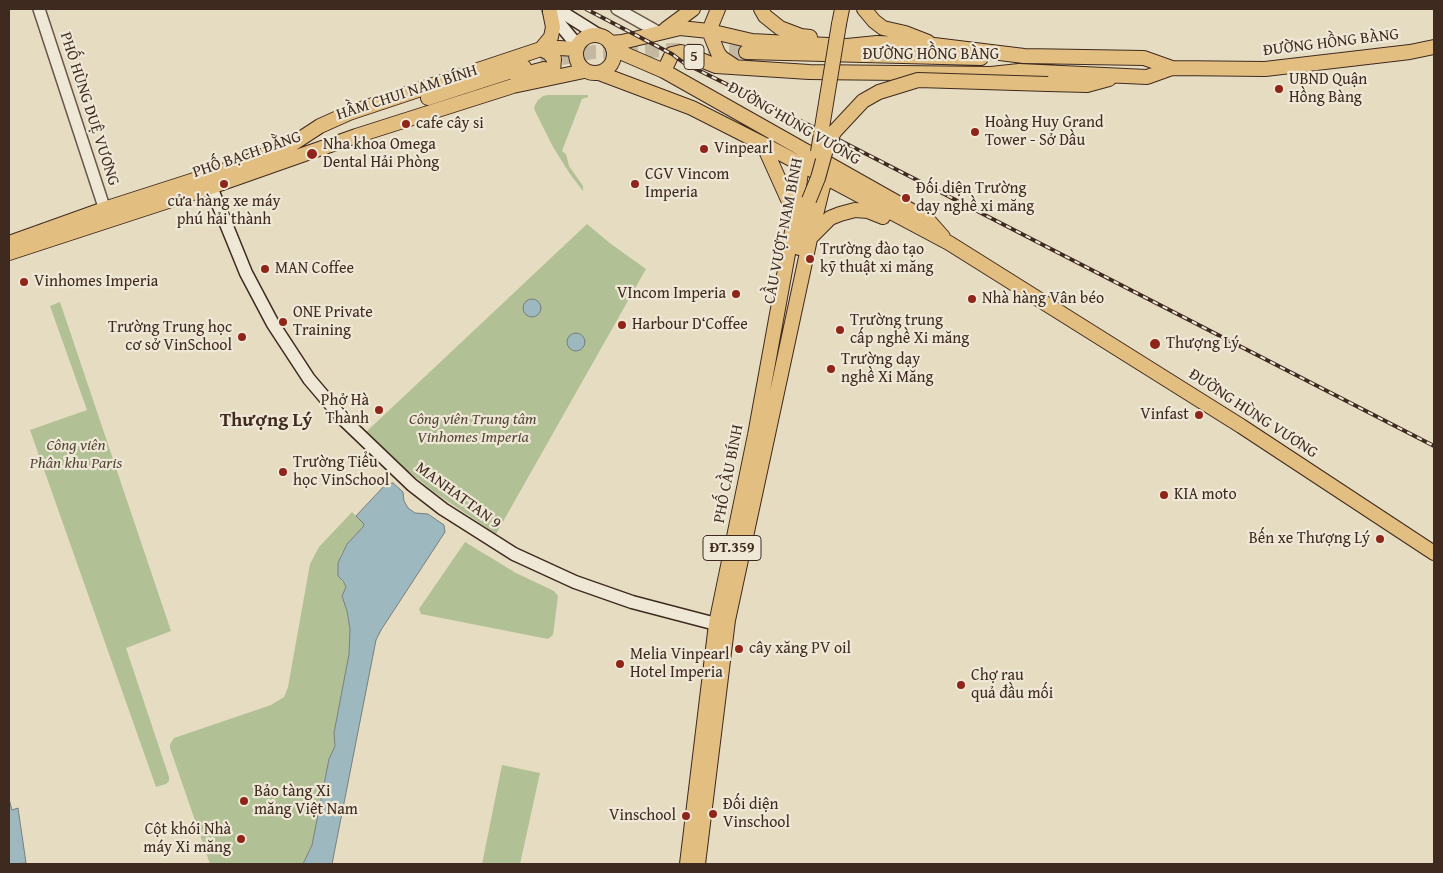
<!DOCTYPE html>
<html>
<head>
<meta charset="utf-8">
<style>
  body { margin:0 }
  #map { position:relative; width:1443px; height:873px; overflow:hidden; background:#e6dcc2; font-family:"Gentium Book Plus",serif }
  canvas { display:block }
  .frame { position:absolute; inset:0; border:10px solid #3f2a1f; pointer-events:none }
</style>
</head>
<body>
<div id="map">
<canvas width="1443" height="873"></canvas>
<div class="frame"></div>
</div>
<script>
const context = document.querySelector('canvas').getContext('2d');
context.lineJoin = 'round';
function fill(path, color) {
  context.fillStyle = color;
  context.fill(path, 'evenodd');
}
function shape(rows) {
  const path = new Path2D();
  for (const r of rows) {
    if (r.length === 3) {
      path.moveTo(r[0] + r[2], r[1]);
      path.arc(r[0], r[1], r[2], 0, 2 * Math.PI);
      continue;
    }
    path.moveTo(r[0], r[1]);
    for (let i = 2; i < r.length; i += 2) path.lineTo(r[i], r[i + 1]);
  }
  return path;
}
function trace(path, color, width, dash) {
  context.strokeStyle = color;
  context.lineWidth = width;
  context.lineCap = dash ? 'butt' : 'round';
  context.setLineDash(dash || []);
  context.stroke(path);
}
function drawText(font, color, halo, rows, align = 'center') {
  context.font = font + ' "Gentium Book Plus",serif';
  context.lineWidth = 4.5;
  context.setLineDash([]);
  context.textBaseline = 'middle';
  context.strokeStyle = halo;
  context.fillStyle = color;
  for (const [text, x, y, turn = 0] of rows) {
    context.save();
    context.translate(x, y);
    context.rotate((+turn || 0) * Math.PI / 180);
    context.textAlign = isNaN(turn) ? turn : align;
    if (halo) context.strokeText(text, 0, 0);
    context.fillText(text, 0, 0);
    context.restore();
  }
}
fill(shape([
  [548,95,588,95,588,97,582,99,562,151,566,154,569,166,583,186,583,191,570,174,553,147,534,109,535,105,538,100,543,96],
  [587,224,611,244,646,269,496,534,434,492,407,470,366,432],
  [60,302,171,631,126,648,169,777,169,781,166,784,156,787,30,430,87,410,50,306],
  [352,512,364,524,361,530,347,544,340,557,340,578,346,587,342,596,347,611,350,629,349,654,334,733,335,746,329,759,312,845,303,864,210,864,170,748,170,744,174,738,271,705,284,697,288,687,310,564,319,547],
  [465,542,516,573,554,591,558,596,553,635,548,639,421,614,419,609],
  [502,765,540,773,520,864,482,864]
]), '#b2c195');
const water = shape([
  [532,308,9],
  [576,342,9],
  [393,483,403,492,404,501,408,508,415,513,428,514,444,525,445,532,381,630,376,640,332,864,303,864,312,845,329,759,335,746,334,733,349,654,350,629,347,611,342,596,346,587,343,581,338,576,338,563,347,544,363,527,364,524,356,516,386,484,393,483],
  [9,799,12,810,18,808,26,863,9,864,9,799]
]);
fill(water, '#9db8bf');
trace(water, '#777f7f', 1);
trace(shape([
  [541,62,593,52,676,50,746,52]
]), '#c5b8a1', 14, [14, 7]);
const tertiary = shape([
  [39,9,107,216],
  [617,9,658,32]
]);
const secondary = shape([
  [557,9,600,36],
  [549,11,577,45],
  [211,187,246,273,273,324,290,350,309,379,343,419,412,485,443,509,514,554,575,582,632,602,716,624]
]);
const primary = shape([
  [718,9,709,31,718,53,722,58,734,66],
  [761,9,765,16,780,28,801,36,810,37],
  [864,9,874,21,883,28,905,33,928,42],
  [839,24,842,9],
  [666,29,693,9],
  [595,54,19],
  [610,43,622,42,680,28,709,31,752,41,847,46,877,43,934,45,1024,56,1144,58,1172,68,1265,69,1410,52,1434,47],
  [613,49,664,71,928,220,943,237],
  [746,52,981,58],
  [664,71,672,54,681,52,716,66,809,72,991,74,1019,71,1147,77,1172,68],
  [599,73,692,108,763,144,949,243,1241,426,1434,553],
  [517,76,544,69],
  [548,78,553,72,554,59,549,53,541,49,551,37,553,27,550,12],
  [1048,84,1087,85,1109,79],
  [428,98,524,67],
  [763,144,795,215],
  [812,236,830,218,840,214,855,210,868,211,883,217],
  [9,243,104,209,241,165,294,143,320,126,349,113,541,49,559,48,576,49],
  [799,248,809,200],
  [9,253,211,187,356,136,513,86,584,71],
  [687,864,716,624,755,435,795,215,802,165,806,151],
  [698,864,728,620,810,239,827,170]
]);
trace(tertiary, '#695648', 14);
trace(secondary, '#3f2a1f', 15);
trace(primary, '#3f2a1f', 16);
trace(tertiary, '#efe8d7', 11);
trace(secondary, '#efe8d7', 12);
trace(primary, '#e3be81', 14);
const rail = shape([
  [586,9,672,54,684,63,841,141,1434,446]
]);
trace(rail, '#3f2a1f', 4);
trace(rail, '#efe8d7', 2, [5.5]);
const primaryBridge = shape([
  [818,152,839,24],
  [809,200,818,178,828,142,835,131,863,101,879,92,918,80,1048,84]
]);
trace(primaryBridge, '#3f2a1f', 16, []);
trace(primaryBridge, '#e3be81', 14);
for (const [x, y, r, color] of [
  [1279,89,5,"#8f2418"],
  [406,124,5,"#8f2418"],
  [975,132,5,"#8f2418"],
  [704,149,5,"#8f2418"],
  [312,154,6,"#8f2418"],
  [224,184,5,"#8f2418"],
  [635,184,5,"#8f2418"],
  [906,198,5,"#8f2418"],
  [810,259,5,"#8f2418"],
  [265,269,5,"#8f2418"],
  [24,282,5,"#8f2418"],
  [736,294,5,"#8f2418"],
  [972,299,5,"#8f2418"],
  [283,322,5,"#8f2418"],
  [622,325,5,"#8f2418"],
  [840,330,5,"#8f2418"],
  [242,337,5,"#8f2418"],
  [1155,344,6,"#8f2418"],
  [831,369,5,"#8f2418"],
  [379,410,5,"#8f2418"],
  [1199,415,5,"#8f2418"],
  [283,472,5,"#8f2418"],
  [1164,495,5,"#8f2418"],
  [1380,539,5,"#8f2418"],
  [739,649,5,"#8f2418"],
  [620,664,5,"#8f2418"],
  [961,685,5,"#8f2418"],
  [244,801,5,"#8f2418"],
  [713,814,5,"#8f2418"],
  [686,816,5,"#8f2418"],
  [241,839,5,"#8f2418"]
]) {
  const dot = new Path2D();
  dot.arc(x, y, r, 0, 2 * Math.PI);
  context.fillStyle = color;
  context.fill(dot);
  trace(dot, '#efe8d7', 2);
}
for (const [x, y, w] of [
  [694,57,20],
  [732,548,58]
]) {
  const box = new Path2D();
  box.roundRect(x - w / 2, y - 12.5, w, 25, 4);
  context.fillStyle = '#efe8d7';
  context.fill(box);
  trace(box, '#3f2a1f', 1);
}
drawText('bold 15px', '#3f2a1f', null, [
  ["5",694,57],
  ["ĐT.359",732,548]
]);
drawText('16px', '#3f2a1f', '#efe8d7', [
  ["ĐƯỜNG HỒNG BÀNG",1331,43,-7],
  ["ĐƯỜNG HỒNG BÀNG",931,55],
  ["HẦM CHUI NAM BÍNH",407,93,-18],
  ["PHỐ HÙNG DUỆ VƯƠNG",89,109,72],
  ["ĐƯỜNG HÙNG VƯƠNG",794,124,30],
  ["PHỐ BẠCH ĐẰNG",247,155,-19],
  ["CẦU VƯỢT NAM BÍNH",784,231,-79],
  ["ĐƯỜNG HÙNG VƯƠNG",1253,414,33],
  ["PHỐ CẦU BÍNH",729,474,-79],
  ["MANHATTAN 9",458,496,36]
]);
drawText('16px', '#3f2a1f', '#efe8d7', [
  ["UBND Quận",1289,80],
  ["Hồng Bàng",1289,98],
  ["Hoàng Huy Grand",985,123],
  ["Tower - Sở Dầu",985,141],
  ["cafe cây si",416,124],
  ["Nha khoa Omega",323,145],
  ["Dental Hải Phòng",323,163],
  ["Vinpearl",714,149],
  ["CGV Vincom",645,175],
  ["Imperia",645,193],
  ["Đối diện Trường",916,189],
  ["dạy nghề xi măng",916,207],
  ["cửa hàng xe máy",224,202,"center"],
  ["phú hải thành",224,220,"center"],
  ["Trường đào tạo",820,250],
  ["kỹ thuật xi măng",820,268],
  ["MAN Coffee",275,269],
  ["Vinhomes Imperia",34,282],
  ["VIncom Imperia",726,294,"right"],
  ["Nhà hàng Vân béo",982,299],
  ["ONE Private",293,313],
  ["Training",293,331],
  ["Trường trung",850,321],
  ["cấp nghề Xi măng",850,339],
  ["Harbour D‘Coffee",632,325],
  ["Trường Trung học",232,328,"right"],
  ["cơ sở VinSchool",232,346,"right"],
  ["Thượng Lý",1166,344],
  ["Trường dạy",841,360],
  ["nghề Xi Măng",841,378],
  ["Phở Hà",369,401,"right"],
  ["Thành",369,419,"right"],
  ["Vinfast",1189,415,"right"],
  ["Trường Tiểu",293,463],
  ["học VinSchool",293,481],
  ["KIA moto",1174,495],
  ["Bến xe Thượng Lý",1370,539,"right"],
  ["cây xăng PV oil",749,649],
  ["Melia Vinpearl",630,655],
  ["Hotel Imperia",630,673],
  ["Chợ rau",971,676],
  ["quả đầu mối",971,694],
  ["Bảo tàng Xi",254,792],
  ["măng Việt Nam",254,810],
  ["Đối diện",723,805],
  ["Vinschool",723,823],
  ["Vinschool",676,816,"right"],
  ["Cột khói Nhà",231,830,"right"],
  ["máy Xi măng",231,848,"right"]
], 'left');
drawText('italic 16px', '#564837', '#efe8d7', [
  ["Công viên Trung tâm",473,420],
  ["Vinhomes Imperia",473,438],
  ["Công viên",76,446],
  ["Phân khu Paris",76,464]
]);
drawText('bold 19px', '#3f2a1f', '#efe8d7', [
  ["Thượng Lý",266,421]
]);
</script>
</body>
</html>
